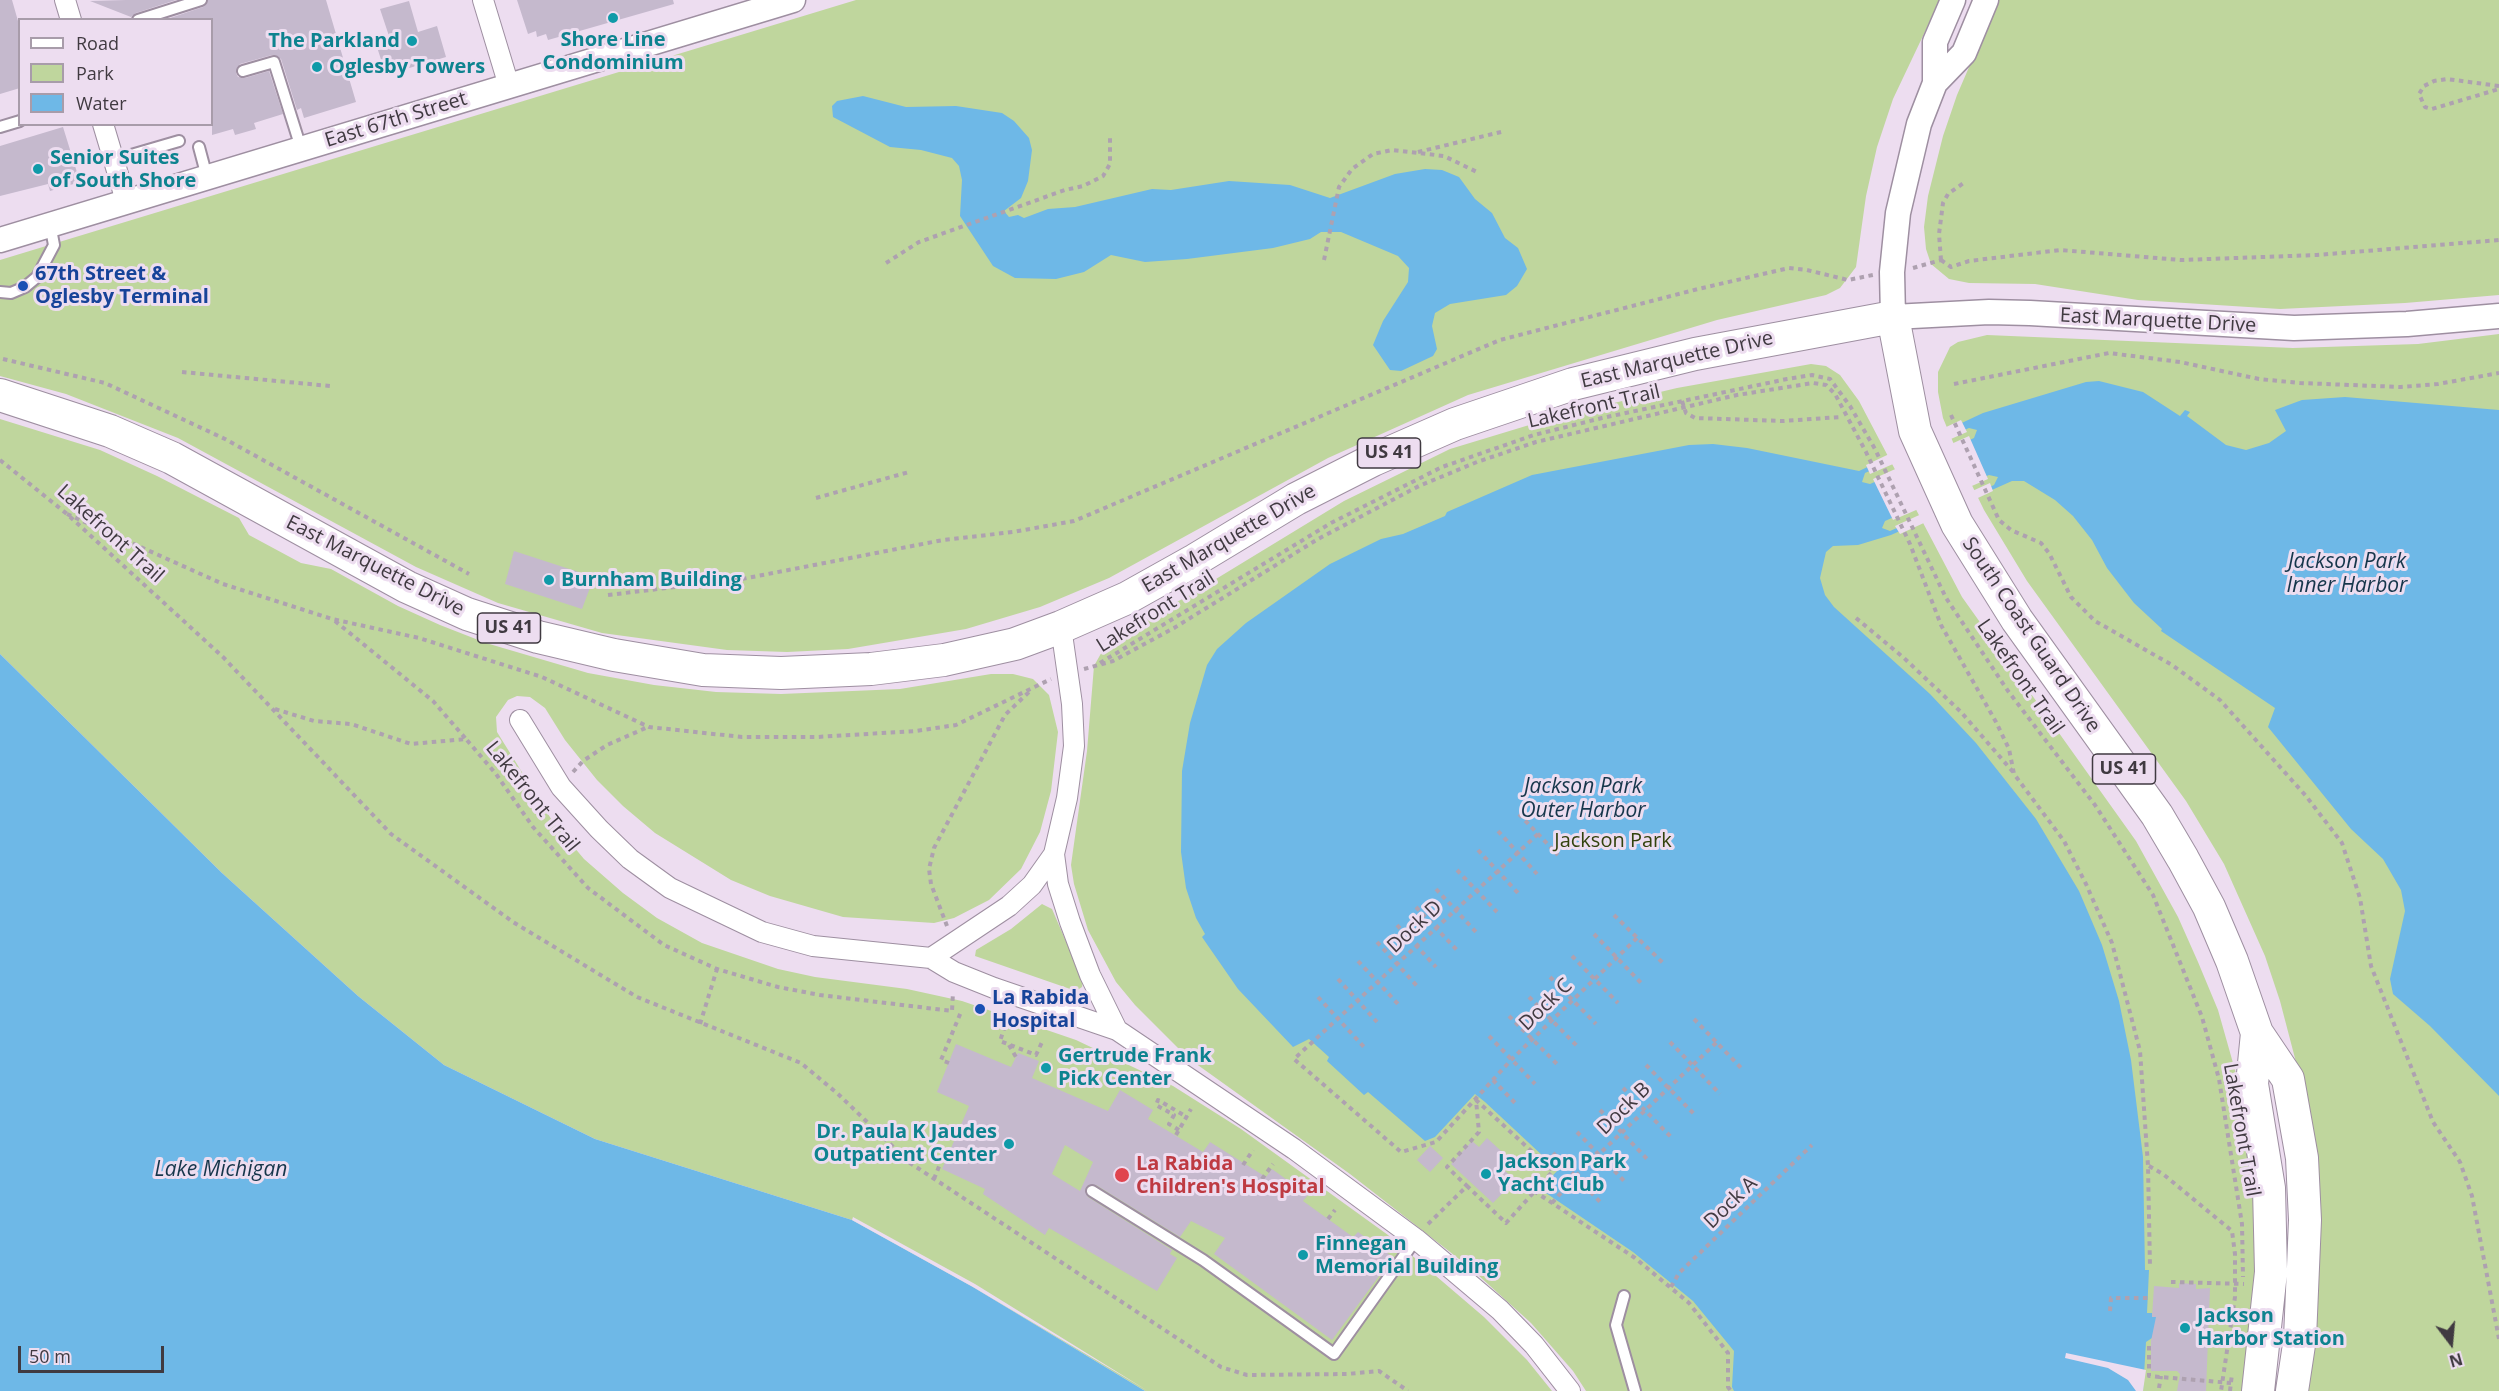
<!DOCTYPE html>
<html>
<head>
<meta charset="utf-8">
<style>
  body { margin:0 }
  #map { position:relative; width:2499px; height:1391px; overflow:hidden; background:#edddf0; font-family:"Open Sans",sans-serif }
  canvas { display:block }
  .legend { position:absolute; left:18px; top:18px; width:195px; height:108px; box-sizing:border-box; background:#edddf0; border:2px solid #a89caa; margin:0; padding:8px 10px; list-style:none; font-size:18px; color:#403a41 }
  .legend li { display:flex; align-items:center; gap:12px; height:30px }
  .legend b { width:30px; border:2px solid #a89caa }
  .north { position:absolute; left:2421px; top:1313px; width:60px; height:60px; -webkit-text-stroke:4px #edddf0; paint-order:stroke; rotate:164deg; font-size:16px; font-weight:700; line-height:24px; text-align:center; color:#403a41 }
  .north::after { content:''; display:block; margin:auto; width:21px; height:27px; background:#403a41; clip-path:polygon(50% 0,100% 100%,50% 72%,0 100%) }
  .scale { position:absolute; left:18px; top:1346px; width:146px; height:27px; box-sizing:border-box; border:3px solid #403a41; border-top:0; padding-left:8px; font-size:18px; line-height:21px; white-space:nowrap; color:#403a41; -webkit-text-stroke:4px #edddf0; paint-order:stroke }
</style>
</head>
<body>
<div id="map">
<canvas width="2499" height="1391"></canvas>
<ul class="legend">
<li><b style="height:8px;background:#fff"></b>Road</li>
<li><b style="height:16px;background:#bfd69d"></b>Park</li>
<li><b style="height:16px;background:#6eb8e7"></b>Water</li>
</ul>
<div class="north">N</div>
<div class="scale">50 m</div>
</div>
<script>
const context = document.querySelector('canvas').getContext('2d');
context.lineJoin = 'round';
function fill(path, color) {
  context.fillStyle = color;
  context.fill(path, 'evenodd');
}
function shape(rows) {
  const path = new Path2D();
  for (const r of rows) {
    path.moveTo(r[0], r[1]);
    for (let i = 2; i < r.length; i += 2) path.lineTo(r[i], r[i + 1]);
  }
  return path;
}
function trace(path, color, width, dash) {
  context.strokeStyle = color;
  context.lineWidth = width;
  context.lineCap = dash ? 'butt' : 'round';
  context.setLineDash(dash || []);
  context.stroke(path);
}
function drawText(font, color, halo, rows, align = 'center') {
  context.font = font + ' "Open Sans",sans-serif';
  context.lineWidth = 6;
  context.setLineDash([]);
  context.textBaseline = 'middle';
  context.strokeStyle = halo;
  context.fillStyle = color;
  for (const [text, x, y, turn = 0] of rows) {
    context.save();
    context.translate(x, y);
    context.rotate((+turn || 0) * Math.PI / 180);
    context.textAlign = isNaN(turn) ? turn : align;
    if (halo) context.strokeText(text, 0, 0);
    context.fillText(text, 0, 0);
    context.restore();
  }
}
fill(shape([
  [856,0,1940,0,1893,99,1877,147,1866,196,1856,267,1840,288,1826,295,1717,320,1468,395,1328,458,1109,578,1040,607,966,629,848,649,787,652,727,650,602,633,498,603,416,567,178,438,66,394,0,376,0,260],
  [1998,0,2499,0,2499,295,2405,303,2280,309,2138,300,2035,284,1969,283,1949,279,1931,264,1926,249,1924,227,1928,196,1943,136,1957,95],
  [2499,334,2499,1391,2305,1391,2302,1085,2280,1001,2265,956,2224,864,2186,801,2027,581,1984,510,1965,471,1943,418,1938,392,1938,372,1950,347,1958,342,1987,335,2293,348,2418,344],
  [1811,364,1826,366,1840,375,1859,401,1962,597,2136,841,2178,917,2198,962,2218,1010,2246,1109,2260,1232,2246,1391,1586,1391,1573,1371,1531,1323,1468,1266,1350,1174,1188,1058,1135,1005,1116,982,1088,930,1074,884,1071,865,1087,751,1094,666,1104,648,1115,635,1188,596,1344,501,1450,449,1559,416,1677,388],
  [0,419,100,450,157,476,239,518,249,535,301,563,331,569,398,606,440,625,486,643,588,673,654,685,716,692,781,694,900,689,991,674,1013,674,1033,679,1049,695,1058,732,1051,791,1040,832,1021,869,989,900,954,918,934,923,843,917,770,896,731,880,655,833,623,806,597,780,565,740,545,708,530,697,517,696,508,700,496,717,497,732,553,822,584,859,623,893,657,918,702,943,778,969,815,977,907,989,962,1001,1076,1040,1173,1086,1241,1129,1388,1235,1484,1317,1527,1360,1552,1391,1145,1391,973,1287,852,1220,595,1139,444,1065,358,996,222,873,0,654],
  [1042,904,1052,909,1083,981,1082,987,1076,991,975,956,976,950,1011,929]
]), '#bfd69d');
fill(shape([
  [863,96,906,107,956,106,1002,113,1014,121,1029,138,1032,150,1028,181,1021,198,1004,211,1009,217,1018,215,1024,218,1048,209,1075,207,1152,189,1171,190,1229,181,1290,185,1330,198,1395,174,1425,169,1442,170,1459,177,1475,199,1492,213,1505,238,1518,248,1527,269,1517,286,1506,295,1450,304,1435,313,1432,326,1437,349,1433,356,1401,371,1390,370,1373,345,1383,321,1408,282,1409,268,1398,256,1341,232,1321,232,1310,239,1273,248,1187,259,1145,262,1111,255,1084,272,1056,279,1015,278,993,266,960,216,962,180,959,166,952,158,921,150,890,147,833,117,832,106,837,101],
  [2099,381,2143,392,2180,416,2185,410,2190,412,2187,416,2226,445,2246,450,2269,443,2286,431,2275,410,2302,400,2345,397,2499,410,2499,1096,2430,1026,2393,994,2390,979,2405,911,2401,890,2383,859,2351,829,2268,727,2275,708,2161,631,2162,629,2134,603,2107,568,2092,540,2073,516,2055,500,2024,481,2012,481,1891,535,1858,545,1833,546,1826,552,1820,578,1825,595,1834,607,1930,694,1976,743,2036,819,2079,891,2102,945,2119,1001,2131,1060,2143,1157,2145,1270,2149,1270,2147,1313,2152,1313,2152,1317,2163,1317,2162,1339,2152,1338,2146,1342,2143,1391,1734,1391,1732,1387,1734,1351,1693,1301,1633,1252,1540,1189,1558,1170,1485,1102,1475,1094,1435,1137,1425,1141,1368,1092,1364,1095,1327,1061,1329,1057,1309,1039,1293,1047,1238,989,1202,937,1205,934,1196,918,1186,888,1181,852,1182,771,1190,723,1207,665,1217,649,1246,623,1330,564,1381,539,1403,534,1445,516,1447,512,1532,475,1689,445,1713,444,1747,448,1859,471,1983,413,2086,382],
  [1969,428,1977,430,1974,438,1870,484,1862,482,1865,473],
  [1989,475,1998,477,1994,485,1890,531,1882,528,1885,521],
  [0,654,222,873,358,996,444,1065,595,1139,852,1220,973,1287,1145,1391,0,1391]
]), '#6eb8e7');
fill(shape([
  [1961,420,1967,432,1870,474,1866,465],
  [1969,436,1988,479,1893,520,1873,479],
  [1990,483,1993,491,1900,534,1895,526],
  [853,1217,975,1284,1148,1391,973,1287,852,1220],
  [2066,1353,2146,1370,2143,1391,2136,1391,2128,1380,2108,1368,2065,1358]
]), '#edddf0');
fill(shape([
  [0,0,12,0,20,28,20,88,0,94],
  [126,0,176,0,136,13,131,17,90,1],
  [208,0,326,0,356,102,304,118,301,108,297,110,281,59,272,55,240,64,236,73,238,77,245,78,269,71,283,114,254,123,256,129,235,135,233,129,212,135,212,20,164,20,203,7],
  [517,0,673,0,674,4,548,40,546,34,537,37,536,31,528,34],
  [409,1,418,32,437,26,446,57,386,75,376,44,390,39,380,9],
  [63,127,80,182,50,191,48,184,0,196,0,146],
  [514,551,594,577,582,609,505,584],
  [956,1044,1011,1067,1018,1053,1039,1061,1032,1078,1108,1111,1120,1090,1153,1110,1148,1119,1203,1152,1210,1142,1266,1177,1272,1169,1308,1195,1303,1201,1353,1237,1358,1232,1393,1257,1332,1340,1214,1254,1225,1238,1191,1221,1180,1237,1096,1185,1088,1185,1085,1191,1088,1197,1172,1250,1170,1254,1177,1258,1157,1291,1049,1228,1045,1235,983,1194,985,1189,942,1169,969,1106,937,1092],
  [1065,1145,1093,1162,1080,1191,1052,1174],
  [1487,1138,1511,1160,1503,1169,1515,1180,1493,1203,1451,1164,1472,1141,1479,1147],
  [1430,1146,1443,1158,1430,1172,1417,1160],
  [2179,1283,2196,1284,2196,1289,2210,1288,2206,1391,2177,1391,2180,1374,2177,1371,2151,1371,2151,1341,2156,1317,2152,1317,2154,1286,2179,1288]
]), '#c5b9cd');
const service = shape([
  [138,20,201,0],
  [243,71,274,62,301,148],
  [0,127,20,121],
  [199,147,207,177],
  [114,160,179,141],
  [0,292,11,293,25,287,37,277,54,245,50,224],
  [1092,1191,1203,1260,1334,1354,1416,1239],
  [1624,1296,1616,1325,1635,1391]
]);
const minor = shape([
  [65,0,71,20],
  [483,0,509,86],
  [103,124,126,201],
  [1061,627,1072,704,1074,746,1067,798,1054,854,1058,884,1070,922,1090,975,1117,1030],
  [520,720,561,787,599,829,630,859,670,888,762,932,813,946,931,958,954,972,994,988,1117,1030,1294,1149,1416,1239,1500,1310,1534,1345,1570,1391],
  [931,958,1009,906,1032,885,1054,854]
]);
const tertiary = shape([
  [1953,0,1935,42,1935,83,1919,124,1898,213,1892,272,1893,317,1989,312,2030,313,2294,328,2407,324,2499,316],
  [1935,83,1964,53,1986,0],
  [0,240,793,0]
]);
const primary = shape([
  [0,395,110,431,172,458,407,587,467,614,538,637,614,655,703,670,781,673,871,669,944,660,1015,644,1061,627,1127,598,1195,560,1296,499,1373,460,1455,424,1573,384,1695,354,1893,317,1915,431,1957,524,2017,620,2157,815,2183,859,2209,907,2232,961,2257,1033,2288,1079,2302,1158,2305,1220,2300,1338,2292,1391],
  [2257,1033,2252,1084,2269,1188,2271,1272,2258,1391]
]);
trace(service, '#9e8fa1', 14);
trace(minor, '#9e8fa1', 22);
trace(tertiary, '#9e8fa1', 27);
trace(primary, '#9e8fa1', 34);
trace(shape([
  [2499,86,2447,79,2434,81,2424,86,2419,94,2425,107,2432,109,2499,89],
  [1418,152,1505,131],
  [1324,260,1339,187,1352,169,1373,154,1392,150,1444,156,1479,173],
  [1941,260,1951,267,1969,261,2060,250,2181,260,2317,255,2499,240],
  [1941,260,1939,234,1943,203,1948,194,1965,182],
  [886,263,919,242,1065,190,1083,186,1103,176,1110,164,1110,137],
  [1913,268,1941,260],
  [3,359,105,383,225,439,469,574],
  [182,372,330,386],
  [1954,384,2109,353,2180,362,2259,379,2300,383,2401,387,2438,384,2499,373],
  [1682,401,1686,413,1695,418,1783,421,1841,417],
  [1951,415,1999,520,2011,530,2041,543,2049,553,2071,597,2095,621,2172,665,2220,700,2306,796,2342,843,2360,898,2371,966,2433,1122,2460,1162,2472,1196,2499,1339],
  [0,460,67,514,224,658,391,834,513,922,637,997,801,1063,838,1094,910,1163,1221,1367,1247,1375,1347,1374,1379,1371,1408,1391],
  [816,498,909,472],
  [67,514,223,584,332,619,419,638,542,677,649,727,742,737,817,737,916,731,956,725,1051,679],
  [608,595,742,579,943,540,1013,532,1074,521,1500,340,1698,289,1789,268,1807,270,1848,280,1873,275],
  [1856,618,1904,658,1961,712,2014,773],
  [335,621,433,701,466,739],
  [1100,663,1331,523,1442,467,1534,435,1602,418,1787,379,1812,375,1830,379,1850,406,1875,449,1946,598,2008,691,2095,805,2153,895,2202,1017,2219,1079,2242,1224,2243,1277],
  [1084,669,1113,661,1174,628,1318,539,1419,486,1477,462,1536,442,1737,395,1813,383,1826,385,1835,394,1866,452,1910,544,1941,625,1996,722,2009,749,2014,774,2064,841,2086,884,2112,943,2140,1051,2148,1166,2150,1267],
  [275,709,314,721,351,724,411,744,466,739,496,774,533,827,588,888,664,945,717,969,778,987,820,995,952,1011,953,992],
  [573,772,583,761,607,745,648,727],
  [1519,814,1558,855],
  [1498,831,1537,874],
  [1538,834,1294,1059,1401,1152,1436,1142,1512,1059,1637,938],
  [1478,850,1518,893],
  [1457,870,1497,912],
  [1436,889,1476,932],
  [1416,907,1457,950],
  [1614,915,1663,963],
  [1397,925,1436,967],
  [947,926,931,884,929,869,934,848,1005,715,1031,690],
  [1594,934,1641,983],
  [1377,942,1417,986],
  [1572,956,1618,1003],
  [1358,961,1398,1004],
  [1550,977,1596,1024],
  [1338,979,1377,1022],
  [1318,997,1364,1047],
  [1529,997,1577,1046],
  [1509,1016,1558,1065],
  [1694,1019,1743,1070],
  [700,1024,717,969],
  [1005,1026,1000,1041,1036,1055,1043,1040],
  [1489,1036,1535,1084],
  [1670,1042,1720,1094],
  [1009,1045,1016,1057],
  [949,1063,941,1060,961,1012],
  [1646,1065,1696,1116],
  [1493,1080,1516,1104],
  [1623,1088,1672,1138],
  [1600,1110,1649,1161],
  [1179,1130,1169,1124,1174,1115,1156,1105,1158,1100,1187,1117],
  [1577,1132,1626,1183],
  [1176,1135,1191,1109],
  [1553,1153,1602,1204],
  [1243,1165,1253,1150],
  [2149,1166,2163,1174,2232,1231,2235,1254,2235,1297,2221,1391],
  [934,1179,946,1149],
  [1262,1179,1273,1164],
  [1534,1191,1635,1258,1689,1303,1728,1353,1728,1387,1731,1391],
  [1552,1203,1576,1176,1717,1042],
  [1328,1219,1335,1210],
  [1428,1224,1467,1186,1506,1223,1553,1171,1476,1100,1479,1132,1447,1167,1467,1186],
  [2171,1282,2244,1284],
  [1671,1287,1679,1273,1812,1145],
  [2110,1311,2111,1298,2148,1298],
  [2149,1346,2149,1376,2231,1383],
  [2159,1388,2161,1376],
  [2230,1391,2232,1374]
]), '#aea1b0', 4, [4.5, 4.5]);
trace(service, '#fff', 10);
trace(minor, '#fff', 20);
trace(tertiary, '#fff', 24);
trace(primary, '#fff', 32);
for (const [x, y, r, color] of [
  [613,18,6,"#0f9aa8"],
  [412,41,6,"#0f9aa8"],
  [317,67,6,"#0f9aa8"],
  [38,169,6,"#0f9aa8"],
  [23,286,6,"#1a4fb4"],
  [549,580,6,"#0f9aa8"],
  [980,1009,6,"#1a4fb4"],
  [1046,1068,6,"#0f9aa8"],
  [1009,1144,6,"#0f9aa8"],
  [1486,1174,6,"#0f9aa8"],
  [1122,1175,8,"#e0444e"],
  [1303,1255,6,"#0f9aa8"],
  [2185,1328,6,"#0f9aa8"]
]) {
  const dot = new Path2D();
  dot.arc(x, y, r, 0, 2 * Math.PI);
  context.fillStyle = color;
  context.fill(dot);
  trace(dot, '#edddf0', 2);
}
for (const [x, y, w] of [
  [1389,453,63],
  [509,628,63],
  [2124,769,63]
]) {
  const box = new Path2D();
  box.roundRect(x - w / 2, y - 15, w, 30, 4.5);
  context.fillStyle = '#edddf0';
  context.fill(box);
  trace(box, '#403a41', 1.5);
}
drawText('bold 18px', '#403a41', null, [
  ["US 41",1389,453],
  ["US 41",509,628],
  ["US 41",2124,769]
]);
drawText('bold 20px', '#0d838f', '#edddf0', [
  ["Shore Line",613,40,"center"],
  ["Condominium",613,63,"center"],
  ["The Parkland",400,41,"right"],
  ["Oglesby Towers",329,67],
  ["Senior Suites",50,158],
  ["of South Shore",50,181],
  ["Burnham Building",561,580],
  ["Gertrude Frank",1058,1056],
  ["Pick Center",1058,1079],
  ["Dr. Paula K Jaudes",997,1132,"right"],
  ["Outpatient Center",997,1155,"right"],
  ["Jackson Park",1498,1162],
  ["Yacht Club",1498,1185],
  ["Finnegan",1315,1244],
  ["Memorial Building",1315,1267],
  ["Jackson",2197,1316],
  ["Harbor Station",2197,1339]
], 'left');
drawText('20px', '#403a41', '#edddf0', [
  ["East 67th Street",396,120,-17],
  ["East Marquette Drive",2158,321,3],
  ["East Marquette Drive",1677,360,-13],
  ["Lakefront Trail",1594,407,-13],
  ["Lakefront Trail",110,534,42],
  ["East Marquette Drive",1229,539,-30],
  ["East Marquette Drive",375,566,27],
  ["Lakefront Trail",1156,612,-32],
  ["South Coast Guard Drive",2031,635,56],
  ["Lakefront Trail",2020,677,55],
  ["Lakefront Trail",532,797,51],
  ["Dock D",1415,927,-43],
  ["Dock C",1546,1005,-44],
  ["Dock B",1624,1109,-44],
  ["Lakefront Trail",2241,1130,80],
  ["Dock A",1731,1203,-44]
]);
drawText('bold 20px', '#164399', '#edddf0', [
  ["67th Street &",35,274],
  ["Oglesby Terminal",35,297],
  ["La Rabida",992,998],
  ["Hospital",992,1021]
], 'left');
drawText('20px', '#32420d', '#edddf0', [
  ["Jackson Park",1613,841]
]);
drawText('bold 20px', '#be3a42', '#edddf0', [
  ["La Rabida",1136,1164],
  ["Children's Hospital",1136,1187]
], 'left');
drawText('italic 21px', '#16364b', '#edddf0', [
  ["Jackson Park",2347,562],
  ["Inner Harbor",2347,586],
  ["Jackson Park",1583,787],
  ["Outer Harbor",1583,811],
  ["Lake Michigan",221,1170]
]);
</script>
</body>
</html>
